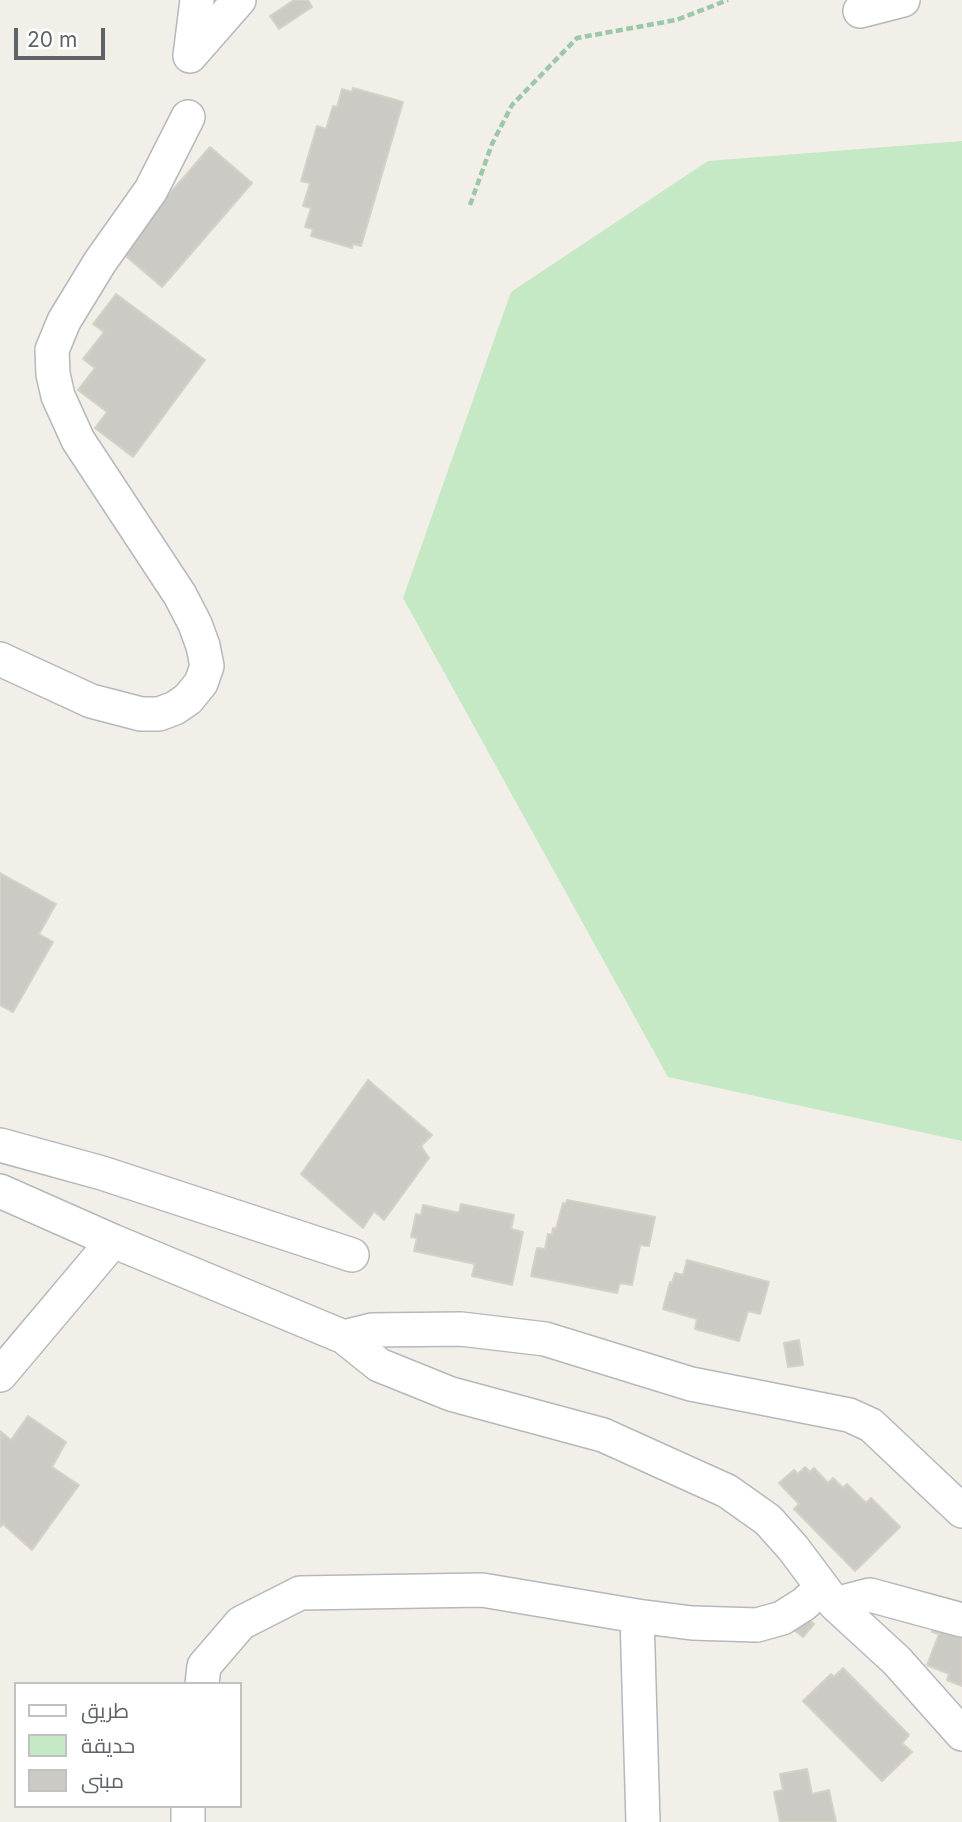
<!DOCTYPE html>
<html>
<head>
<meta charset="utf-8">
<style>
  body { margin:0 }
  #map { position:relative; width:962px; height:1822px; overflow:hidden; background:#f1efe8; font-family:Inter,Cairo,sans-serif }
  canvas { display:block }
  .legend { position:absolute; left:14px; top:1682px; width:228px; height:126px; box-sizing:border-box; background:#fff; border:2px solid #bfc1c3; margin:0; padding:9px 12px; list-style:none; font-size:21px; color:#5f6368 }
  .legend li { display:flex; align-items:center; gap:14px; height:35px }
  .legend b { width:35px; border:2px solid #bfc1c3 }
  .scale { position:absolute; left:14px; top:28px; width:91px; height:32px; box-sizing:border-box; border:4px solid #5f6368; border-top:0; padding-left:9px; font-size:21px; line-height:24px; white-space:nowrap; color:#5f6368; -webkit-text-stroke:5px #fff; paint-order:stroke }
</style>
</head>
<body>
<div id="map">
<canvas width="962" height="1822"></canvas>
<ul class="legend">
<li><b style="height:9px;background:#fff"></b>طريق</li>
<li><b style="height:19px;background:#c5e8c5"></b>حديقة</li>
<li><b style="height:19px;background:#cccac5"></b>مبنى</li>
</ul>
<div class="scale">20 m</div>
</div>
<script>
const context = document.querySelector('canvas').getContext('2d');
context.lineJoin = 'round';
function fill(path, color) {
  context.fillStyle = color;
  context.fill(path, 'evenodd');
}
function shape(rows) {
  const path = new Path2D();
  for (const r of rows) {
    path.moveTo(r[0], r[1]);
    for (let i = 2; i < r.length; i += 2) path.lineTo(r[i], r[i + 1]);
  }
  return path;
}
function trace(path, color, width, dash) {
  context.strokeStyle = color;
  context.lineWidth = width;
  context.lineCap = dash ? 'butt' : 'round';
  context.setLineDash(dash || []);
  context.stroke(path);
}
fill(shape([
  [962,141,962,1141,668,1077,403,598,511,292,708,161]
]), '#c5e8c5');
const building = shape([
  [294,0,308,0,312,7,279,29,270,16,294,0],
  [353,88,403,102,361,246,353,244,352,248,311,236,313,229,305,227,311,208,303,206,310,183,301,181,317,126,326,129,333,106,337,107,342,89,352,92,353,88],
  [210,147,252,183,162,287,120,251,210,147],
  [116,294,205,360,133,457,95,428,107,412,78,390,95,368,83,359,104,332,93,324,116,294],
  [0,873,56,904,39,934,53,942,13,1012,0,1005,0,873],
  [368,1080,432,1135,421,1146,429,1158,384,1220,374,1211,363,1228,301,1174,368,1080],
  [567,1200,655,1217,649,1246,640,1245,632,1285,620,1283,617,1293,531,1276,537,1248,545,1249,548,1234,552,1235,553,1228,556,1229,563,1203,566,1204,567,1200],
  [461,1204,514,1215,511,1229,523,1232,512,1285,472,1276,475,1264,414,1251,417,1238,411,1237,416,1214,421,1215,423,1205,459,1213,461,1204],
  [687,1260,769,1282,760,1314,748,1311,739,1341,695,1329,697,1319,663,1309,670,1282,672,1283,675,1273,683,1275,687,1260],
  [799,1340,803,1365,788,1367,784,1343,799,1340],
  [28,1416,66,1442,52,1467,79,1485,32,1550,3,1524,0,1527,0,1431,11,1440,28,1416],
  [805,1467,810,1472,814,1468,828,1483,833,1478,843,1488,847,1484,866,1503,871,1498,900,1527,855,1571,794,1509,799,1504,779,1483,794,1470,798,1474,805,1467],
  [798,1611,814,1624,803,1637,787,1624,798,1611],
  [936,1622,962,1632,962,1686,947,1680,949,1674,927,1665,939,1634,932,1632,936,1622],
  [843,1668,909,1735,902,1743,912,1752,882,1781,803,1701,831,1674,834,1677,843,1668],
  [807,1769,812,1794,829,1790,836,1822,780,1822,774,1792,783,1790,780,1774,807,1769]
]);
fill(building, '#cccac5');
trace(building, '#d6d1c6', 2);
const street = shape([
  [197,0,190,56,239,0],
  [860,11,903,0],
  [0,659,91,701,141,714,159,714,175,708,188,699,201,683,207,666,203,646,195,624,180,595,78,440,58,396,53,374,52,350,64,321,100,262,151,190,188,117],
  [0,1145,102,1173,352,1255],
  [0,1191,113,1241,344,1337,379,1365,451,1394,603,1435,727,1491,768,1520,793,1548,835,1604,897,1661,962,1734],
  [344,1337,372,1330,461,1329,545,1339,691,1384,849,1415,871,1425,962,1511],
  [0,1375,113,1241],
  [835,1604,870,1595,962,1620],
  [637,1616,643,1822],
  [202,1684,204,1666,241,1623,300,1593,482,1590,637,1616,692,1623,757,1625,782,1618,804,1604,822,1588],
  [188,1822,188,1806]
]);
trace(street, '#b5b8bc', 36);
trace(shape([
  [470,205,492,144,512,105,577,38,676,20,728,0]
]), '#9cc7a9', 4.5, [7, 3.5]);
trace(street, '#fff', 33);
</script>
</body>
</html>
